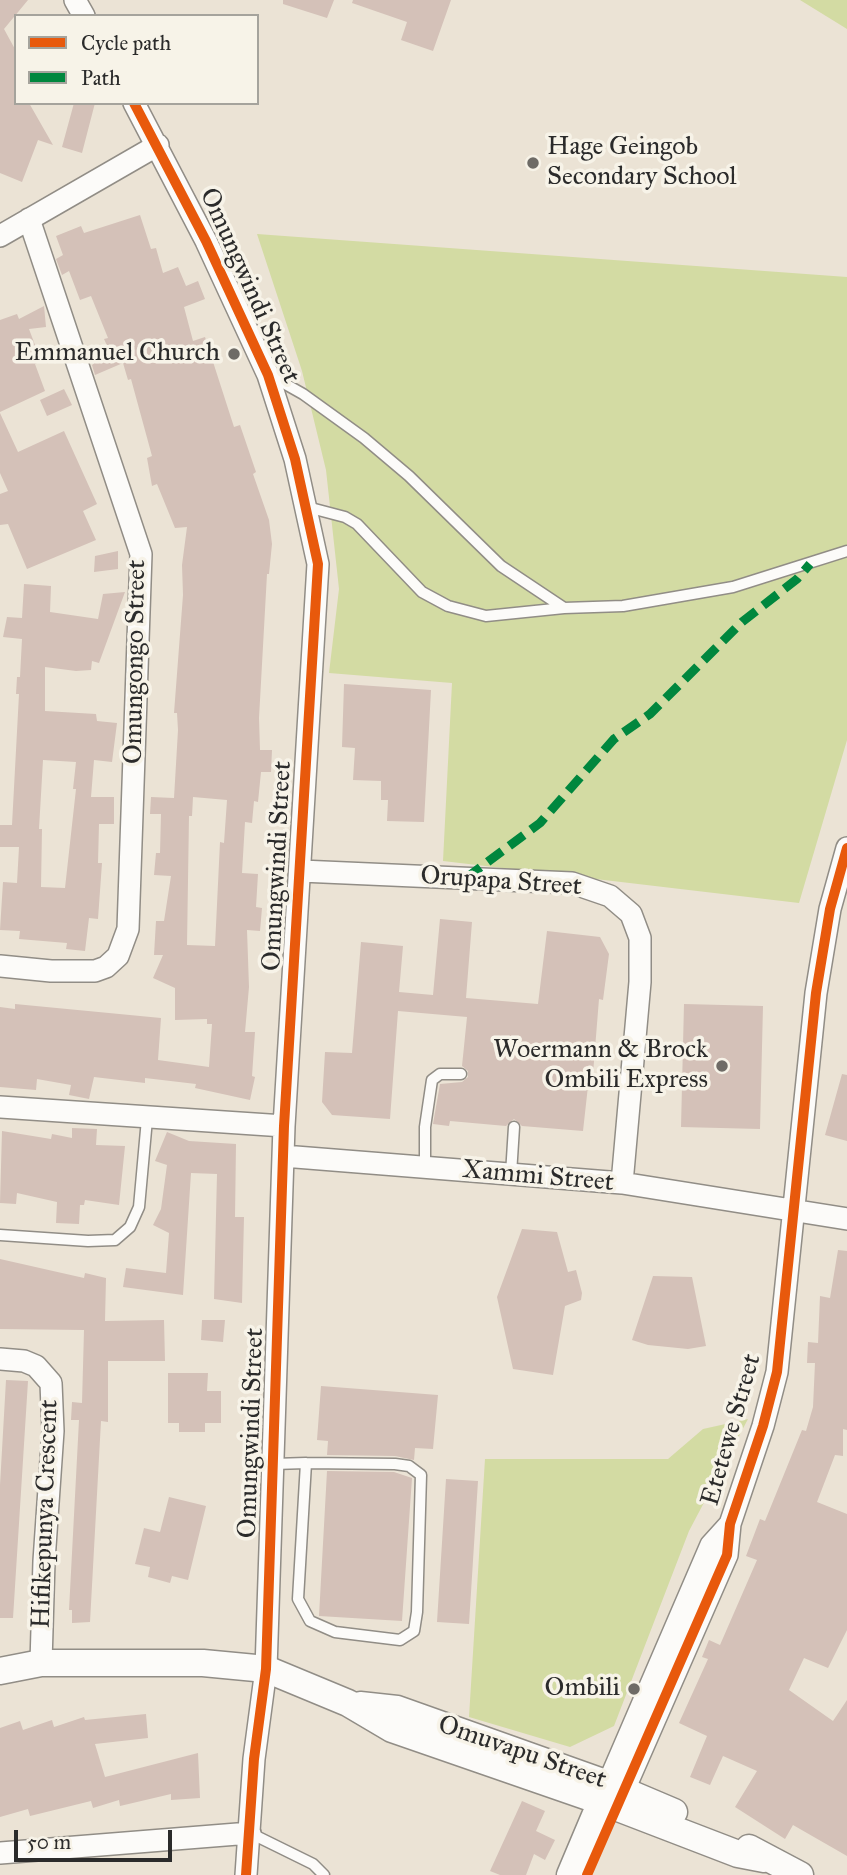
<!DOCTYPE html>
<html>
<head>
<meta charset="utf-8">
<style>
  body { margin:0 }
  #map { position:relative; width:847px; height:1875px; overflow:hidden; background:#ebe3d5; font-family:"IM FELL Great Primer",serif }
  canvas { display:block }
  .legend { position:absolute; left:14px; top:14px; width:245px; height:91px; box-sizing:border-box; background:#f7f3e8; border:2px solid #a5a39c; margin:0; padding:9px 12px; list-style:none; font-size:21px; color:#2b2b2b }
  .legend li { display:flex; align-items:center; gap:14px; height:35px }
  .legend b { width:35px; border:2px solid #a5a39c }
  .scale { position:absolute; left:14px; top:1830px; width:158px; height:32px; box-sizing:border-box; border:4px solid #2b2b2b; border-top:0; padding-left:9px; font-size:21px; line-height:24px; white-space:nowrap; color:#2b2b2b; -webkit-text-stroke:5px #f7f3e8; paint-order:stroke }
</style>
</head>
<body>
<div id="map">
<canvas width="847" height="1875"></canvas>
<ul class="legend">
<li><b style="height:9px;background:#e8590c"></b>Cycle path</li>
<li><b style="height:9px;background:#00873e"></b>Path</li>
</ul>
<div class="scale">50 m</div>
</div>
<script>
const context = document.querySelector('canvas').getContext('2d');
context.lineJoin = 'round';
function fill(path, color) {
  context.fillStyle = color;
  context.fill(path, 'evenodd');
}
function shape(rows) {
  const path = new Path2D();
  for (const r of rows) {
    path.moveTo(r[0], r[1]);
    for (let i = 2; i < r.length; i += 2) path.lineTo(r[i], r[i + 1]);
  }
  return path;
}
function trace(path, color, width, dash) {
  context.strokeStyle = color;
  context.lineWidth = width;
  context.lineCap = dash ? 'butt' : 'round';
  context.setLineDash(dash || []);
  context.stroke(path);
}
function drawText(font, color, halo, rows, align = 'center') {
  context.font = font + ' "IM FELL Great Primer",serif';
  context.lineWidth = 7;
  context.setLineDash([]);
  context.textBaseline = 'middle';
  context.strokeStyle = halo;
  context.fillStyle = color;
  for (const [text, x, y, turn = 0] of rows) {
    context.save();
    context.translate(x, y);
    context.rotate((+turn || 0) * Math.PI / 180);
    context.textAlign = isNaN(turn) ? turn : align;
    if (halo) context.strokeText(text, 0, 0);
    context.fillText(text, 0, 0);
    context.restore();
  }
}
fill(shape([
  [800,0,847,0,847,29],
  [257,234,847,277,847,740,799,903,443,861,452,683,329,673,339,589,326,470,302,371],
  [748,1419,689,1531,614,1726,570,1747,469,1717,485,1459,668,1459,703,1429]
]), '#d3dba3');
fill(shape([
  [0,0,28,0,4,29,16,51,16,103,29,103,53,145,38,140,22,182,0,173],
  [283,0,334,0,327,18,283,4],
  [353,0,451,0,433,51,401,40,407,22,352,3],
  [74,103,95,103,82,153,62,147],
  [140,215,151,249,156,248,163,273,178,267,186,286,198,281,205,299,184,307,193,341,205,337,234,427,240,425,256,472,253,474,269,520,272,544,269,574,267,574,259,718,260,750,272,750,271,772,261,772,258,802,254,801,252,823,245,822,242,873,258,874,256,907,262,908,260,931,247,930,249,987,245,1032,255,1032,252,1076,255,1077,250,1100,195,1088,196,1084,145,1078,145,1083,94,1077,89,1099,69,1095,71,1085,37,1079,36,1090,0,1087,0,1007,15,1009,15,1004,161,1018,158,1060,209,1067,212,1024,207,1024,207,1019,175,1020,175,988,153,978,163,955,154,955,156,921,164,921,171,876,154,875,156,853,160,853,161,814,150,814,151,797,174,798,178,730,177,713,174,713,183,595,182,565,187,527,175,528,157,484,152,486,147,458,152,456,131,379,128,380,123,363,95,375,92,365,110,352,104,339,108,338,91,296,80,300,69,271,62,275,56,259,63,255,56,236,81,226,84,233],
  [193,797,227,800,224,843,220,842,215,946,187,945,189,816,192,816],
  [44,306,46,327,29,329,41,361,35,364,45,391,0,412,0,320,17,314,19,319],
  [64,389,72,405,47,416,40,400],
  [0,413,18,452,64,431,97,504,83,511,96,540,27,569,8,524,0,525,0,494,8,491,0,473],
  [118,551,118,569,94,572,95,556],
  [24,584,51,586,50,612,98,619,103,594,125,592,99,663,92,661,91,670,76,671,45,667,45,711,96,714,97,721,117,723,112,762,94,760,91,797,114,797,114,824,99,824,98,863,102,863,98,919,89,918,85,951,66,949,67,943,19,939,20,931,0,930,3,882,17,883,19,847,0,847,0,825,12,825,19,694,16,694,17,677,20,677,22,639,3,637,7,617,22,618],
  [43,760,76,762,73,789,76,789,65,888,41,887,42,829,39,829],
  [344,684,431,690,424,822,387,821,388,800,381,800,381,781,353,780,355,748,342,747],
  [440,919,472,922,466,998,538,1004,547,931,600,937,609,954,603,1000,599,999,592,1086,588,1086,583,1131,522,1126,514,1119,506,1126,450,1121,449,1126,433,1124,440,1084,462,1082,468,1077,468,1071,462,1066,467,1017,398,1011,390,1119,332,1115,322,1102,325,1052,352,1053,361,942,403,946,399,992,433,995],
  [684,1004,763,1006,760,1129,681,1127],
  [842,1074,847,1075,847,1141,825,1135],
  [72,1128,97,1129,96,1145,125,1146,119,1205,85,1200,84,1205,80,1205,79,1224,56,1223,57,1202,17,1193,16,1204,0,1203,2,1131,51,1139,52,1134,72,1138],
  [167,1132,189,1141,236,1144,235,1217,244,1217,242,1303,214,1299,217,1174,191,1173,183,1295,123,1287,126,1268,166,1273,169,1233,153,1225,161,1209,167,1165,155,1161],
  [522,1229,557,1232,568,1272,576,1270,582,1293,581,1300,565,1306,553,1375,513,1369,497,1297],
  [838,1250,847,1251,847,1430,843,1429,843,1456,835,1455,817,1502,847,1514,847,1630,828,1668,804,1658,789,1690,833,1721,847,1700,847,1856,793,1825,785,1839,735,1807,757,1771,723,1756,710,1785,690,1777,707,1736,679,1723,708,1659,702,1657,709,1640,720,1645,757,1560,746,1556,760,1519,765,1521,802,1430,806,1431,813,1407,815,1363,807,1363,808,1342,818,1343,820,1296,830,1298],
  [0,1259,84,1278,85,1273,106,1278,105,1321,164,1320,165,1361,108,1361,108,1422,101,1421,90,1622,72,1623,72,1610,69,1610,79,1420,71,1420,72,1402,82,1403,84,1330,0,1329],
  [653,1276,692,1277,706,1346,688,1349,648,1345,632,1340],
  [202,1320,225,1320,223,1342,201,1340],
  [168,1373,208,1373,207,1391,221,1391,221,1423,205,1423,205,1432,179,1432,179,1423,168,1423],
  [6,1380,28,1381,13,1618,0,1618,0,1485],
  [321,1386,438,1395,433,1449,415,1448,414,1460,395,1456,327,1455,328,1441,317,1440],
  [327,1471,394,1472,412,1478,402,1621,319,1616],
  [446,1479,478,1481,469,1624,437,1622],
  [169,1497,206,1506,188,1580,172,1576,170,1583,148,1577,150,1567,135,1564,144,1528,160,1532],
  [146,1714,148,1738,95,1744,105,1777,198,1753,200,1798,171,1800,171,1794,120,1806,119,1800,93,1808,91,1801,30,1816,28,1809,0,1817,0,1728,20,1721,23,1730,52,1720,54,1727,84,1717,85,1720],
  [522,1801,545,1811,536,1831,555,1840,545,1860,534,1854,526,1875,500,1875,490,1871]
]), '#d4c1b8');
const service = shape([
  [271,376,303,394,364,438,409,476,501,566,564,608,623,606,733,587,847,551],
  [307,507,345,517,357,524,422,592,448,606,486,616,564,608],
  [425,1167,425,1127,432,1080,440,1074,461,1074],
  [511,1174,514,1127],
  [0,1235,88,1241,115,1240,130,1227,139,1207,147,1119],
  [274,1464,306,1463,395,1464,409,1466,421,1475,417,1612,414,1631,400,1640,335,1632,310,1621,298,1599,306,1463],
  [250,1833,313,1864,324,1875]
]);
const minor = shape([
  [75,0,84,16],
  [134,103,206,241,268,375,295,459,318,564,284,1126,266,1669,254,1759,246,1875],
  [0,236,158,145],
  [301,871,572,883,610,896,631,914,640,938,640,982,622,1183],
  [0,966,51,971,95,971,106,967,118,956,128,929,141,554,29,219],
  [0,1107,284,1126],
  [283,1156,622,1183,847,1219],
  [0,1359,24,1361,36,1366,51,1383,53,1431,44,1561,41,1663],
  [608,1784,711,1545,730,1524],
  [624,1790,727,1555,730,1524,763,1426,777,1372,816,993,830,909,847,848],
  [0,1853,250,1833]
]);
const tertiary = shape([
  [0,1671,41,1663,203,1663,266,1669,348,1703,392,1729,600,1801,738,1854,764,1859],
  [360,1705,397,1709,608,1784,674,1812],
  [749,1848,800,1875],
  [570,1875,608,1785]
]);
trace(service, '#918d86', 13);
trace(minor, '#918d86', 24);
trace(tertiary, '#918d86', 29);
trace(service, '#fcfbf9', 10);
trace(minor, '#fcfbf9', 21);
trace(tertiary, '#fcfbf9', 26);
trace(shape([
  [466,878,540,823,614,739,650,714,742,622,797,579,810,564]
]), '#00873e', 9, [18, 9]);
trace(shape([
  [134,103,206,241,268,375,295,459,318,564,284,1126,266,1669,254,1759,246,1875],
  [587,1875,727,1555,730,1524,763,1426,777,1372,816,993,830,909,847,848]
]), '#e8590c', 10);
for (const [x, y, r, color] of [
  [533,163,7,"#6e6b66"],
  [234,354,7,"#6e6b66"],
  [722,1066,7,"#6e6b66"],
  [634,1689,7,"#6e6b66"]
]) {
  const dot = new Path2D();
  dot.arc(x, y, r, 0, 2 * Math.PI);
  context.fillStyle = color;
  context.fill(dot);
  trace(dot, '#f7f3e8', 2.5);
}
drawText('26px', '#2b2b2b', '#f7f3e8', [
  ["Hage Geingob",547,148,"left"],
  ["Secondary School",547,178,"left"],
  ["Emmanuel Church",220,354],
  ["Woermann & Brock",708,1051],
  ["Ombili Express",708,1081],
  ["Ombili",620,1689]
], 'right');
drawText('26px', '#2b2b2b', '#f7f3e8', [
  ["Omungwindi Street",249,286,66],
  ["Omungongo Street",136,662,-89],
  ["Omungwindi Street",278,866,-87],
  ["Orupapa Street",501,882,4],
  ["Xammi Street",538,1177,5],
  ["Etetewe Street",732,1430,-74],
  ["Omungwindi Street",252,1433,-88],
  ["Hifikepunya Crescent",46,1514,-88],
  ["Omuvapu Street",522,1753,19]
]);
</script>
</body>
</html>
